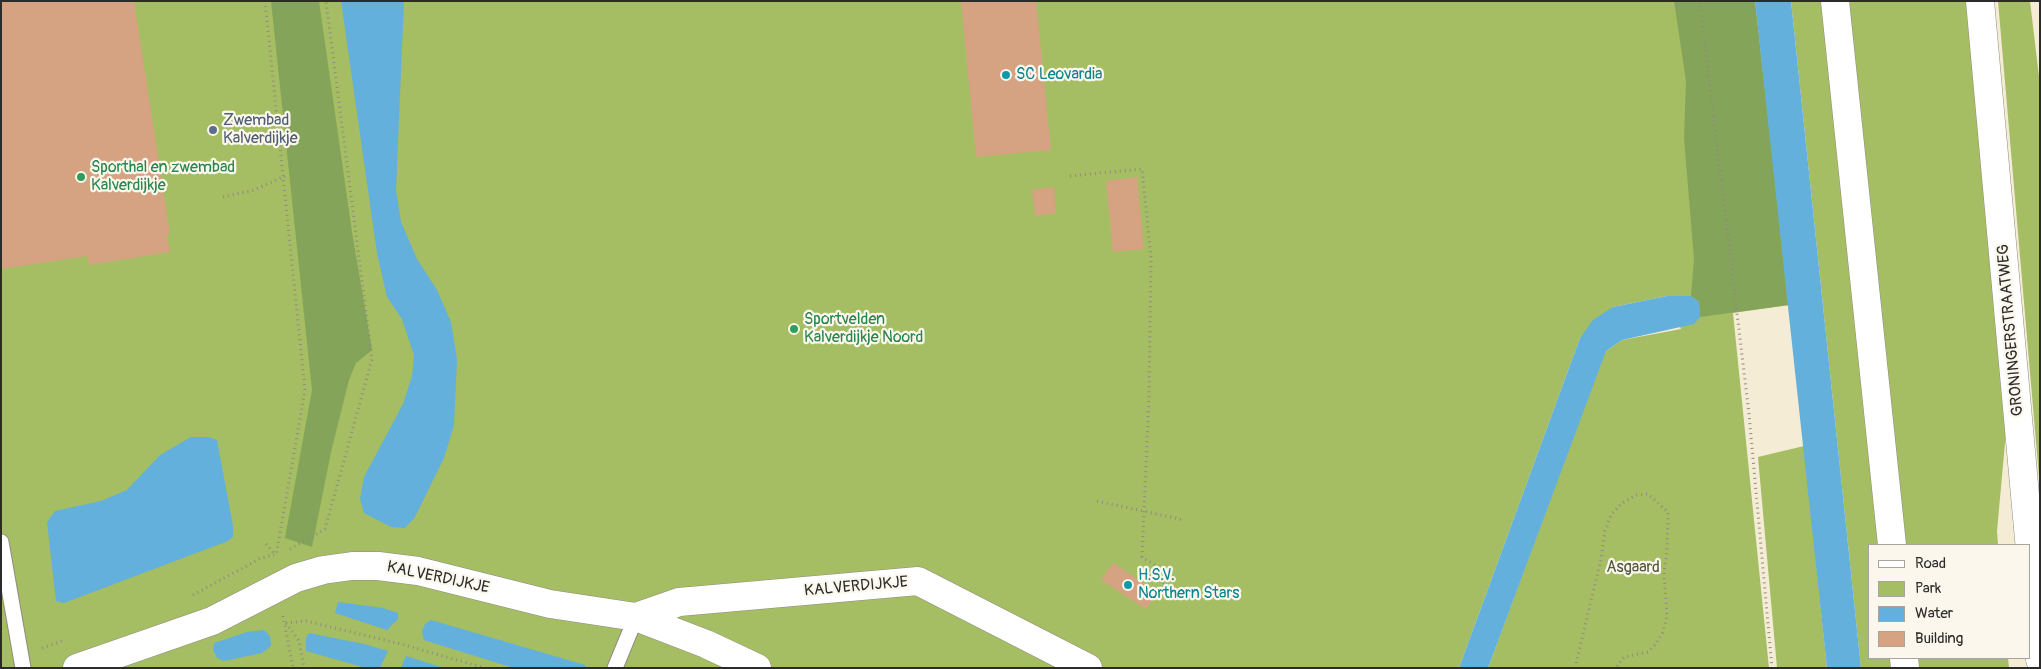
<!DOCTYPE html>
<html>
<head>
<meta charset="utf-8">
<style>
  body { margin:0 }
  #map { position:relative; width:2041px; height:669px; overflow:hidden; background:#f5ecd6; font-family:Pangolin,sans-serif }
  canvas { display:block }
  .frame { position:absolute; inset:0; border:2px solid #2b2b2b; pointer-events:none }
  .legend { position:absolute; left:1868px; top:544px; width:162px; height:115px; box-sizing:border-box; background:#fbf7ec; border:1px solid #a8a59f; margin:0; padding:6px 9px; list-style:none; font-size:15px; color:#2b2b2b }
  .legend li { display:flex; align-items:center; gap:10px; height:25px }
  .legend b { width:25px; border:1px solid #a8a59f }
</style>
</head>
<body>
<div id="map">
<canvas width="2041" height="669"></canvas>
<div class="frame"></div>
<ul class="legend">
<li><b style="height:6px;background:#fff"></b>Road</li>
<li><b style="height:14px;background:#a5bd63"></b>Park</li>
<li><b style="height:14px;background:#63b0dc"></b>Water</li>
<li><b style="height:14px;background:#d5a381"></b>Building</li>
</ul>
</div>
<script>
const context = document.querySelector('canvas').getContext('2d');
context.lineJoin = 'round';
function fill(path, color) {
  context.fillStyle = color;
  context.fill(path, 'evenodd');
}
function shape(rows) {
  const path = new Path2D();
  for (const r of rows) {
    path.moveTo(r[0], r[1]);
    for (let i = 2; i < r.length; i += 2) path.lineTo(r[i], r[i + 1]);
  }
  return path;
}
function trace(path, color, width, dash) {
  context.strokeStyle = color;
  context.lineWidth = width;
  context.lineCap = dash ? 'butt' : 'round';
  context.setLineDash(dash || []);
  context.stroke(path);
}
function drawText(font, color, halo, rows, align = 'center') {
  context.font = font + ' Pangolin,sans-serif';
  context.lineWidth = 4.5;
  context.setLineDash([]);
  context.textBaseline = 'middle';
  context.strokeStyle = halo;
  context.fillStyle = color;
  for (const [text, x, y, turn = 0] of rows) {
    context.save();
    context.translate(x, y);
    context.rotate((+turn || 0) * Math.PI / 180);
    context.textAlign = isNaN(turn) ? turn : align;
    if (halo) context.strokeText(text, 0, 0);
    context.fillText(text, 0, 0);
    context.restore();
  }
}
fill(shape([
  [1,1,1755,1,1789,305,1733,313,1769,668,1488,668,1603,356,1606,351,1622,340,1681,329,1667,296,1613,307,1580,338,1459,668,1,668],
  [1791,1,1824,1,1880,545,1870,545,1870,658,1891,658,1892,668,1861,668],
  [1847,1,1967,1,2006,432,1997,531,1998,545,1904,545],
  [1998,1,2030,1,2040,85,2040,488],
  [1804,446,1827,668,1777,668,1758,457],
  [1916,658,2008,658,2009,668,1917,668]
]), '#a5bd63');
fill(shape([
  [271,1,319,1,352,232,372,350,356,363,349,380,331,452,312,547,285,538,312,390],
  [1674,1,1755,1,1789,305,1700,317,1699,302,1691,296,1694,259,1684,138,1686,81]
]), '#84a459');
fill(shape([
  [341,1,404,1,396,190,401,222,417,259,437,290,451,322,457,359,454,425,444,458,415,517,405,528,391,527,364,513,360,499,364,477,403,404,412,376,414,355,402,319,387,297,377,253],
  [1755,1,1791,1,1861,668,1827,668],
  [1667,296,1691,296,1699,302,1700,317,1694,324,1622,340,1606,351,1488,668,1459,668,1580,338,1593,320,1613,307],
  [191,437,208,437,217,440,233,526,233,537,228,541,64,603,56,601,47,522,55,511,101,501,127,490,160,455],
  [338,602,383,608,398,613,398,619,387,630,335,613],
  [431,620,585,665,586,668,514,668,446,647,424,640,422,631,425,624],
  [264,630,270,636,271,646,262,653,224,661,217,658,213,650,214,643,247,632],
  [309,633,364,644,388,651,380,668,366,668,306,651,306,638],
  [406,656,444,668,401,668]
]), '#63b0dc');
fill(shape([
  [1,1,134,1,170,234,167,234,170,252,89,265,88,256,1,269],
  [961,1,1036,1,1051,150,976,157],
  [1137,177,1144,249,1113,252,1106,181],
  [1054,187,1056,213,1035,216,1032,190],
  [1113,563,1158,592,1146,609,1101,580]
]), '#d5a381');
const lane = shape([
  [1,542,23,668],
  [615,668,636,617]
]);
const street = shape([
  [1835,1,1892,545],
  [636,617,679,602,918,581,1088,668],
  [1904,658,1905,668],
  [77,668,212,621,296,578,323,570,352,566,378,566,418,571,550,604,636,617,706,644,757,668]
]);
const primary = shape([
  [1980,1,2040,660]
]);
trace(lane, '#908c80', 17);
trace(street, '#908c80', 29);
trace(primary, '#908c80', 29);
trace(shape([
  [265,1,305,390,276,556],
  [1700,1,1749,414,1772,668],
  [1070,176,1142,169,1151,257,1149,397,1142,557,1170,574,1162,587,1173,594],
  [223,197,254,190,285,176],
  [1097,501,1184,520],
  [266,544,275,554],
  [290,549,325,529,372,359,326,1],
  [193,595,261,558,274,555],
  [283,616,293,668],
  [286,623,306,621,401,644,485,668],
  [286,623,299,641,304,668],
  [42,648,62,641],
  [1575,668,1601,559,1605,531,1611,515,1622,503,1636,495,1648,494,1668,512,1667,551,1664,572,1667,616,1663,632,1656,644,1648,652,1624,657,1616,668]
]), '#908c80', 3, [1, 4]);
trace(lane, '#fff', 15);
trace(street, '#fff', 28);
trace(primary, '#fff', 28);
for (const [x, y, r, color] of [
  [1006,75,5,"#0f9aa8"],
  [213,130,5,"#5c6f8a"],
  [81,177,5,"#2e9e5b"],
  [794,329,5,"#2e9e5b"],
  [1128,585,5,"#0f9aa8"]
]) {
  const dot = new Path2D();
  dot.arc(x, y, r, 0, 2 * Math.PI);
  context.fillStyle = color;
  context.fill(dot);
  trace(dot, '#fbf7ec', 2);
}
drawText('16px', '#0d838f', '#fbf7ec', [
  ["SC Leovardia",1016,75],
  ["H.S.V.",1138,576],
  ["Northern Stars",1138,594]
], 'left');
drawText('16px', '#4e5e75', '#fbf7ec', [
  ["Zwembad",223,121],
  ["Kalverdijkje",223,139]
], 'left');
drawText('16px', '#27864d', '#fbf7ec', [
  ["Sporthal en zwembad",91,168],
  ["Kalverdijkje",91,186],
  ["Sportvelden",804,320],
  ["Kalverdijkje Noord",804,338]
], 'left');
drawText('16px', '#2b2b2b', '#fbf7ec', [
  ["GRONINGERSTRAATWEG",2011,330,-95],
  ["KALVERDIJKJE",438,578,12],
  ["KALVERDIJKJE",856,587,-5]
]);
drawText('16px', '#50573c', '#fbf7ec', [
  ["Asgaard",1633,568]
]);
</script>
</body>
</html>
